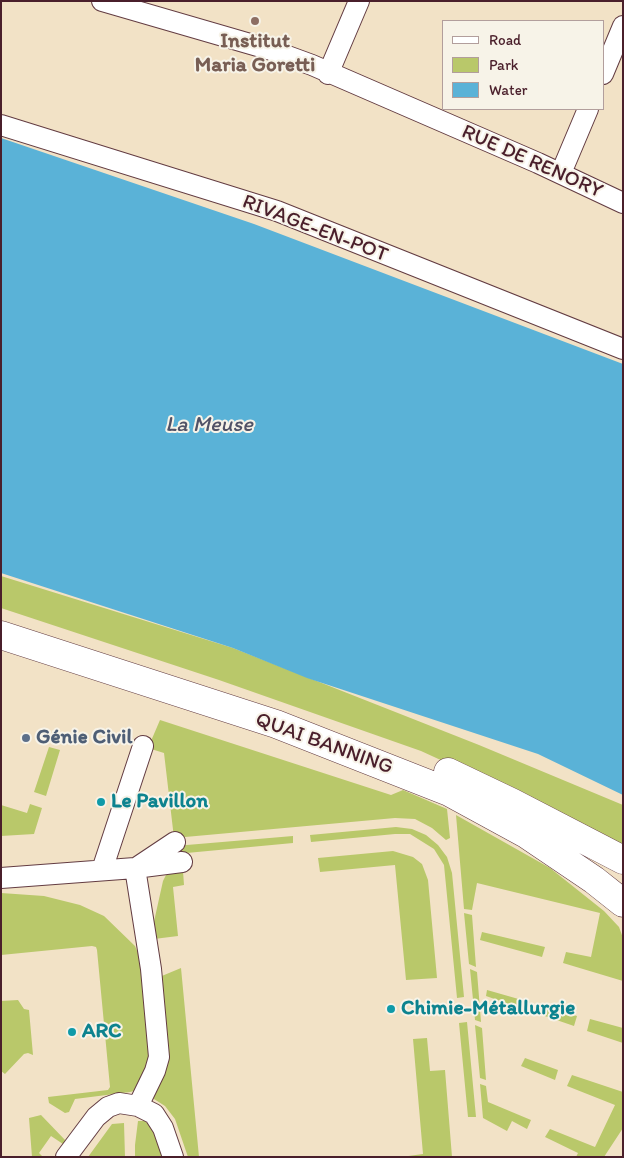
<!DOCTYPE html>
<html>
<head>
<meta charset="utf-8">
<style>
  body { margin:0 }
  #map { position:relative; width:624px; height:1158px; overflow:hidden; background:#f2e2c6; font-family:Itim,sans-serif }
  canvas { display:block }
  .frame { position:absolute; inset:0; border:2px solid #4a1f2b; pointer-events:none }
  .legend { position:absolute; left:442px; top:20px; width:162px; height:90px; box-sizing:border-box; background:#f7f3e8; border:1px solid #b29e9c; margin:0; padding:6px 9px; list-style:none; font-size:15px; color:#4a1f2b }
  .legend li { display:flex; align-items:center; gap:10px; height:25px }
  .legend b { width:25px; border:1px solid #b29e9c }
</style>
</head>
<body>
<div id="map">
<canvas width="624" height="1158"></canvas>
<div class="frame"></div>
<ul class="legend">
<li><b style="height:6px;background:#fff"></b>Road</li>
<li><b style="height:14px;background:#b9c86a"></b>Park</li>
<li><b style="height:14px;background:#5ab2d7"></b>Water</li>
</ul>
</div>
<script>
const context = document.querySelector('canvas').getContext('2d');
context.lineJoin = 'round';
function fill(path, color) {
  context.fillStyle = color;
  context.fill(path, 'evenodd');
}
function shape(rows) {
  const path = new Path2D();
  for (const r of rows) {
    path.moveTo(r[0], r[1]);
    for (let i = 2; i < r.length; i += 2) path.lineTo(r[i], r[i + 1]);
  }
  return path;
}
function trace(path, color, width, dash) {
  context.strokeStyle = color;
  context.lineWidth = width;
  context.lineCap = dash ? 'butt' : 'round';
  context.setLineDash(dash || []);
  context.stroke(path);
}
function drawText(font, color, halo, rows, align = 'center') {
  context.font = font + ' Itim,sans-serif';
  context.lineWidth = 4;
  context.setLineDash([]);
  context.textBaseline = 'middle';
  context.strokeStyle = halo;
  context.fillStyle = color;
  for (const [text, x, y, turn = 0] of rows) {
    context.save();
    context.translate(x, y);
    context.rotate((+turn || 0) * Math.PI / 180);
    context.textAlign = isNaN(turn) ? turn : align;
    if (halo) context.strokeText(text, 0, 0);
    context.fillText(text, 0, 0);
    context.restore();
  }
}
fill(shape([
  [1,576,233,648,479,745,623,805,623,848,563,816,421,751,219,680,1,608],
  [160,720,391,795,403,790,447,809,450,838,446,840,432,828,415,819,395,818,174,838,164,753,148,748],
  [49,747,60,750,46,796,34,792],
  [30,804,42,808,34,834,1,836,1,805,27,813],
  [456,815,550,868,604,911,619,927,623,938,623,981,563,963,566,952,591,957,600,913,477,883,472,910,464,909],
  [396,827,412,829,426,835,438,845,447,857,452,873,464,997,457,998,444,865,434,849,410,834,395,834,311,842,310,835],
  [293,836,293,843,176,854,175,846],
  [393,851,413,857,422,864,428,880,437,978,406,980,395,865,320,872,318,858],
  [183,871,184,885,173,887,178,936,154,939,153,926,163,881,167,873],
  [1,893,44,896,80,905,104,916,135,946,145,969,153,1054,138,1090,130,1092,75,1099,69,1112,65,1113,49,1103,48,1097,108,1090,110,1087,97,950,96,947,92,946,1,955],
  [464,913,472,915,476,967,469,964],
  [482,932,545,947,542,957,480,940],
  [181,968,199,1157,188,1157,175,1119,165,1106,154,1099,151,1094,157,978],
  [470,969,477,972,481,1022,475,1020],
  [487,990,529,1002,526,1010,486,996],
  [18,1000,24,1009,29,1010,33,1055,28,1053,24,1054,5,1074,1,1071,1,1001],
  [543,1006,577,1016,574,1026,539,1014],
  [590,1019,623,1028,623,1043,587,1031],
  [467,1022,476,1117,468,1117,459,1023],
  [475,1025,482,1028,486,1080,480,1078],
  [427,1038,430,1071,445,1070,452,1157,401,1157,423,1154,413,1039],
  [525,1058,558,1070,555,1080,521,1066],
  [572,1075,623,1092,623,1128,604,1157,576,1157,578,1153,545,1137,550,1129,595,1147,615,1105,567,1086],
  [480,1084,486,1086,488,1102,531,1120,527,1129,512,1121,507,1131,483,1118],
  [41,1115,66,1141,63,1144,51,1136,39,1153,43,1157,32,1157,29,1118],
  [138,1121,145,1121,154,1130,163,1157,135,1157,135,1145],
  [124,1123,125,1157,88,1157,112,1124]
]), '#b9c86a');
fill(shape([
  [1,138,254,224,623,364,623,795,538,754,307,678,233,648,1,573]
]), '#5ab2d7');
const minor = shape([
  [102,1,271,50,312,65,538,163,623,203],
  [328,74,359,1],
  [603,74,623,26],
  [1,125,277,211,623,349],
  [561,173,588,109],
  [139,866,175,842],
  [135,868,151,969,159,1057,155,1071,138,1106],
  [102,870,143,746],
  [1,878,135,868,182,862],
  [66,1157,96,1117,108,1107,119,1103,138,1106,154,1114,163,1128,173,1157]
]);
const secondary = shape([
  [1,635,276,724,449,792,526,834,594,880,623,903],
  [448,772,513,803,623,860]
]);
trace(minor, '#633c42', 22);
trace(secondary, '#633c42', 29);
trace(minor, '#fff', 20);
trace(secondary, '#fff', 28);
for (const [x, y, r, color] of [
  [255,21,5,"#8d6e63"],
  [26,738,5,"#5c6f8a"],
  [101,802,5,"#0f9aa8"],
  [391,1009,5,"#0f9aa8"],
  [72,1032,5,"#0f9aa8"]
]) {
  const dot = new Path2D();
  dot.arc(x, y, r, 0, 2 * Math.PI);
  context.fillStyle = color;
  context.fill(dot);
  trace(dot, '#f7f3e8', 2);
}
drawText('bold 21px', '#785e54', '#f7f3e8', [
  ["Institut",255,42],
  ["Maria Goretti",255,66]
]);
drawText('21px', '#4a1f2b', '#f7f3e8', [
  ["RUE DE RENORY",532,162,24],
  ["RIVAGE-EN-POT",315,229,21],
  ["QUAI BANNING",324,744,20]
]);
drawText('bold 21px', '#4e5e75', '#f7f3e8', [
  ["Génie Civil",36,738]
], 'left');
drawText('bold 21px', '#0d838f', '#f7f3e8', [
  ["Le Pavillon",111,802],
  ["Chimie-Métallurgie",401,1009],
  ["ARC",82,1032]
], 'left');
drawText('italic 22px', '#505267', '#f7f3e8', [
  ["La Meuse",209,425]
]);
</script>
</body>
</html>
